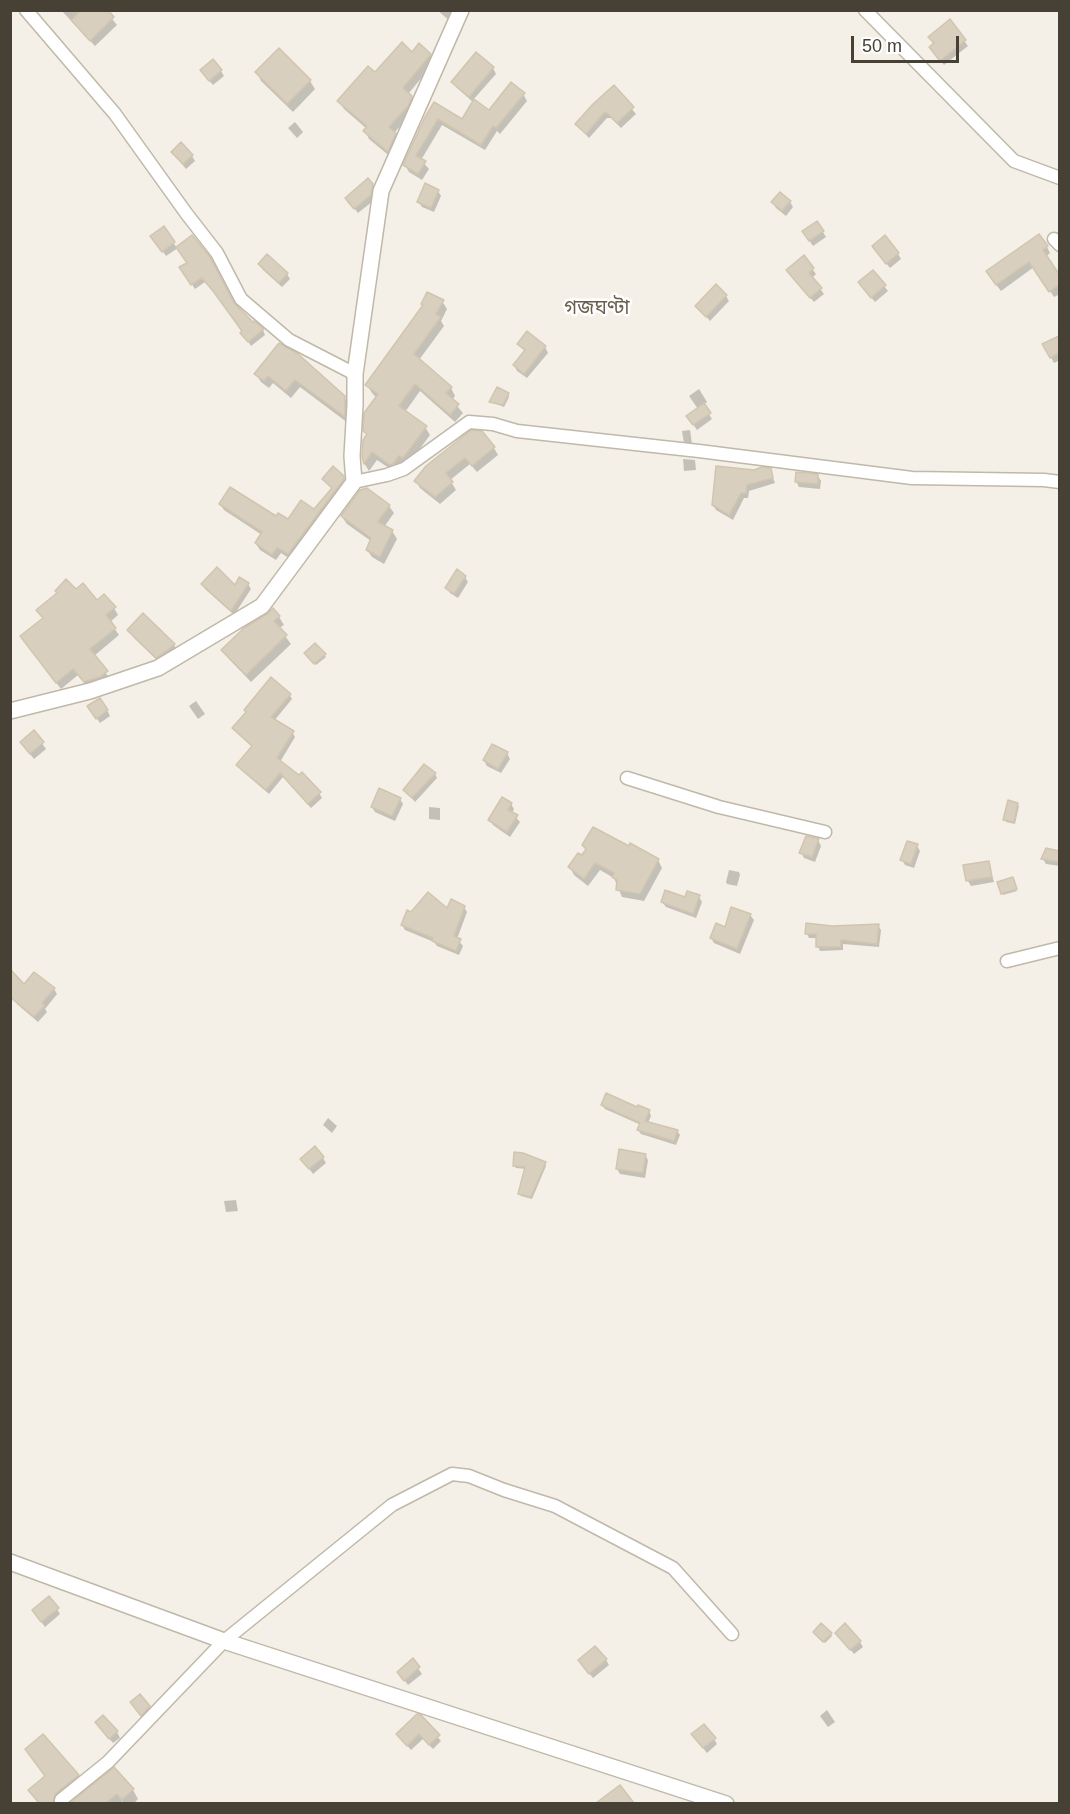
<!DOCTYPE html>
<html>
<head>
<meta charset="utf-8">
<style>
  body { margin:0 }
  #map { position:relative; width:1070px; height:1814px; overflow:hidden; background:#f4f0e7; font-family:Helvetica,sans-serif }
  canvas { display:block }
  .frame { position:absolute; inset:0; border:12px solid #474135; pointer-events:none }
  .scale { position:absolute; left:851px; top:36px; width:108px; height:27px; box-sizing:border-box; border:3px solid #474135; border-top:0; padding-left:8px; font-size:18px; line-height:21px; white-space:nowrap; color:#474135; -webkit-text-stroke:4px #fff; paint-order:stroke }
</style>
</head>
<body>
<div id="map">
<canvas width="1070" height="1814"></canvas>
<div class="frame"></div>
<div class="scale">50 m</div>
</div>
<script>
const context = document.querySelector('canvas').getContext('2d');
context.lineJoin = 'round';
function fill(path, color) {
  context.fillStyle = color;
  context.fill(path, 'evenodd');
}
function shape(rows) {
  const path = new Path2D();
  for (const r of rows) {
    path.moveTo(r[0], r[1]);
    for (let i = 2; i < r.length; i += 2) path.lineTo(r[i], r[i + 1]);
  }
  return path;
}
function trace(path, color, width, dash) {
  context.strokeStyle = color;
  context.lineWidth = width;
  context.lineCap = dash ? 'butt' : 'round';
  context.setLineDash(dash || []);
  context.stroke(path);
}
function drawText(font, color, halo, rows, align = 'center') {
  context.font = font + ' Helvetica,"Noto Sans Bengali",sans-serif';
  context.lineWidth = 5;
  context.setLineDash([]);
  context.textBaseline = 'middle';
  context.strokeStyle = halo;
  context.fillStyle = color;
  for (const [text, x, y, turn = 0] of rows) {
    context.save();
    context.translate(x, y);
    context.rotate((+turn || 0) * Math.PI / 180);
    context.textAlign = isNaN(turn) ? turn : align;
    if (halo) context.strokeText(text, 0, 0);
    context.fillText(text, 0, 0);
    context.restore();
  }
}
fill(shape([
  [61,10,105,10,117,25,95,46],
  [437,10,456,10,450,21],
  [950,22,968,46,944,65,934,53,934,45,929,37],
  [412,54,430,55,434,63,408,94,416,105,412,113,394,133,399,142,392,158,369,139,365,131,367,129,344,109,339,101,375,75],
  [493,68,496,74,473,100,489,112,523,94,527,101,500,134,497,131,485,150,442,125,421,160,429,169,422,180,409,172,405,165,434,104,463,121,474,103,456,87,453,82],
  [221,71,224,76,213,85,205,76],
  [257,72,310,81,315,89,293,112,261,81],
  [614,87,636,114,621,128,611,118,607,118,589,138,576,124],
  [295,122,303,132,297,138,288,128],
  [172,152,192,156,195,161,186,169],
  [372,185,375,191,373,201,358,213,350,203],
  [438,191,441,196,434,212,422,207,418,201],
  [790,202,793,207,786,216,776,208,773,203],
  [163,228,177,248,192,237,209,258,233,305,253,324,254,323,263,330,265,335,251,346,218,296,205,282,195,289,181,268,189,264,178,248,166,256,152,236],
  [823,232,826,237,813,246,807,237],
  [1047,247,1050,253,1046,257,1060,276,1060,294,1054,297,1034,267,1001,291,991,278],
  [877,252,898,254,901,259,890,268],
  [803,257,816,274,812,278,824,294,814,302,791,275],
  [260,265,287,274,290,279,282,287,263,270],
  [873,272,888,291,875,302,863,288],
  [726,296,729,301,710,321,697,306],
  [442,301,447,309,441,321,444,326,419,360,451,388,455,396,452,400,463,413,455,422,420,391,405,412,425,427,430,435,408,465,395,472,377,460,369,471,364,463,368,436,365,431,377,398,372,393,367,385],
  [1060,337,1060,360,1054,363,1044,345],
  [519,344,545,347,548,353,527,378,517,371,514,365,525,352],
  [280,345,344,397,349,406,348,423,300,387,291,398,273,383,269,388,261,382,256,374],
  [699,389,707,402,703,405,712,419,697,430,691,421,698,409,689,396],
  [508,394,509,397,504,407,491,402],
  [690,430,692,444,684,443,682,431],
  [494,448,498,455,477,472,470,464,450,480,456,490,440,504,420,488,416,481,427,467],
  [683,459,695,460,696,470,684,471],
  [770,470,775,483,749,491,748,498,744,498,733,520,716,510,713,505,754,471],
  [818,476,821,481,820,489,799,487,796,481],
  [343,477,347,484,292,560,281,553,276,560,260,550,256,544,262,535,224,510,220,504,288,521,314,511,333,490,324,479],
  [389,506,394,513,384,527,392,531,397,539,384,564,372,557,367,550,371,541,347,524,342,517],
  [465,577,468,582,458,598,450,593,447,588],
  [248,584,251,589,234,615,205,589,203,585,235,587],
  [75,591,114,608,118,615,110,622,119,635,94,656,110,679,89,689,78,675,61,689,26,643,44,619,38,610],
  [279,617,284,625,279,628,291,644,251,682,228,658,223,650],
  [129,630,174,645,179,653,162,665,134,638],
  [324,655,326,657,316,665,307,656],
  [289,694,292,699,274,721,292,732,295,737,280,762,319,793,322,798,311,808,283,777,269,794,241,770,238,765,252,747,234,728],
  [196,701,205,714,198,719,189,706],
  [107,710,110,716,100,723,92,712],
  [34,732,46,749,34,759,25,748],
  [1059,742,1060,742,1060,766,1058,763],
  [507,753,510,759,501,773,487,766,484,760],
  [435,774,437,778,415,802,405,790],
  [400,799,403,804,395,821,375,812,372,807],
  [511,804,514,809,512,813,520,822,510,837,493,825,490,820],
  [1017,804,1019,806,1015,824,1006,822,1005,820],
  [429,807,440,808,440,820,429,819],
  [818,840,821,846,815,862,804,858,801,852],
  [917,846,920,851,914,868,905,865,902,860],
  [587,850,658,860,662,868,644,901,622,897,614,878,600,870,588,886,574,875,570,867],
  [1046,850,1060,852,1060,866,1046,864,1043,859],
  [988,862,994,882,971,886,968,881,965,866],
  [729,870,739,872,740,875,737,886,727,884,726,882],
  [1013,881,1017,891,1003,895,1002,893],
  [699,897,702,902,696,918,666,907,662,902],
  [464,907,467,912,457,939,463,946,459,955,437,946,434,942,405,930,402,925],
  [750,915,754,920,740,954,714,943,711,938],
  [808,924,832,927,878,926,881,930,879,947,843,944,843,950,820,951,818,947,817,938,809,938,807,934],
  [24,987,54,989,57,994,45,1009,47,1012,38,1022,17,1004,14,998],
  [602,1105,649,1111,651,1116,648,1123,677,1131,680,1135,676,1145,641,1134,638,1130,641,1125,605,1109],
  [328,1118,337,1126,332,1133,323,1125],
  [645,1155,648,1160,645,1178,620,1174,617,1169],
  [323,1158,326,1163,313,1174,302,1159],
  [545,1164,546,1166,532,1199,521,1196,519,1193,527,1169,516,1168,514,1166],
  [236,1200,238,1211,226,1212,224,1201],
  [57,1609,60,1614,45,1627,37,1616],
  [837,1633,860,1642,863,1647,854,1654],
  [816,1634,831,1634,832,1636,825,1643],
  [606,1660,609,1665,593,1678,583,1666],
  [413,1661,422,1674,408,1685,402,1677],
  [149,1707,152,1713,145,1720,135,1708],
  [827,1710,835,1722,828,1727,820,1716],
  [420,1717,441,1741,433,1749,423,1739,411,1750,397,1734],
  [100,1728,117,1732,120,1738,113,1743],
  [696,1739,714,1739,717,1744,707,1753],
  [114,1769,133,1790,138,1799,133,1804,124,1804,122,1801,120,1804,72,1804],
  [78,1776,81,1781,54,1804,39,1804,33,1796,47,1777]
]), '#0003');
const building = shape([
  [81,10,108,10,114,17,90,41,71,20,81,10],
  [950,19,966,40,940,61,929,47,934,43,928,37,950,19],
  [402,42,412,52,419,43,431,54,403,88,412,96,409,105,389,127,396,133,388,152,363,131,367,126,337,101,368,66,375,72,402,42],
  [279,48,311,80,287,104,255,72,279,48],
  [476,52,494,67,469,97,451,82,476,52],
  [213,59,222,70,209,81,200,70,213,59],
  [511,82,525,93,496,128,493,126,481,145,438,119,416,156,426,161,418,174,403,165,424,119,434,102,462,119,474,99,489,110,511,82],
  [614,85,634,107,617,123,607,113,604,113,586,134,575,124,593,104,614,85],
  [181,142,193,155,183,164,171,152,181,142],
  [368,178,373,184,371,195,354,209,345,198,368,178],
  [425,183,439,190,431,208,417,202,425,183],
  [780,192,791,201,782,211,771,202,780,192],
  [817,221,824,231,809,241,802,231,817,221],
  [164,226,175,242,162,252,150,236,164,226],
  [1039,234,1048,246,1043,250,1059,274,1059,285,1049,292,1029,262,996,285,986,271,1039,234],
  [192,235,210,257,234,303,253,322,254,321,264,329,248,342,240,333,242,331,213,291,202,278,191,285,179,267,187,263,176,247,192,235],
  [885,235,899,253,886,264,872,246,885,235],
  [267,254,288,273,279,283,258,264,267,254],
  [804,255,814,268,809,273,822,288,810,298,786,270,804,255],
  [873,270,886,285,871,298,858,282,873,270],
  [716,284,727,295,706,317,695,306,716,284],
  [427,292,444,300,436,314,441,317,414,354,452,387,446,393,459,404,450,415,415,384,399,406,427,426,403,458,399,456,393,464,390,465,372,452,364,464,362,456,363,440,367,434,363,431,364,413,378,394,365,385,423,305,421,304,427,292],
  [527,331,546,346,524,374,513,365,525,350,517,344,527,331],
  [1059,336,1059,353,1050,358,1042,344,1059,336],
  [279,343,297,353,345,396,345,417,295,380,286,391,268,376,264,381,254,374,279,343],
  [497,387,509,393,503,405,489,402,497,387],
  [704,403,711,413,693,425,686,416,704,403],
  [471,430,482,431,495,447,472,466,465,458,446,473,453,482,435,497,414,481,426,466,471,430],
  [333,466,344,476,344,479,288,554,277,548,272,555,255,543,262,532,219,504,230,487,276,516,278,513,288,519,301,500,314,509,332,488,322,479,333,466],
  [716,466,754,470,762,467,771,468,773,478,747,485,746,493,741,493,729,515,712,505,716,466],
  [796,472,818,474,818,484,795,482,796,472],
  [367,488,390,505,378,522,393,530,380,557,366,550,371,538,341,516,360,490,367,488],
  [217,567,235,585,239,577,249,583,231,611,201,584,217,567],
  [457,569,466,576,454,594,445,588,457,569],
  [66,579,76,589,83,583,97,600,104,594,116,607,106,615,116,628,90,649,108,671,100,677,84,682,73,669,56,683,20,636,43,618,36,610,57,593,55,591,66,579],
  [273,608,280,616,274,621,287,635,246,675,221,650,244,628,267,614,273,608],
  [143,613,175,644,168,650,156,658,127,630,143,613],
  [315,643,326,654,314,664,304,653,315,643],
  [271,677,291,694,271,717,294,731,277,758,299,775,302,772,321,792,308,804,280,773,266,790,236,765,252,746,232,728,246,712,244,710,271,677],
  [100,698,108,710,96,719,87,706,100,698],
  [34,730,44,742,30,754,20,742,34,730],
  [492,744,508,752,498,769,483,760,492,744],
  [424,764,436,773,412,798,403,790,424,764],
  [379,788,401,798,392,816,371,807,379,788],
  [502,797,512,803,508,810,518,815,507,832,488,820,502,797],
  [1008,800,1018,803,1014,822,1003,820,1008,800],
  [593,827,629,846,630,843,659,859,640,894,616,890,617,880,612,877,614,873,595,863,584,879,568,867,578,853,582,855,586,849,582,845,593,827],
  [806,836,819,839,812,857,799,853,806,836],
  [907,841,918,844,911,864,900,860,907,841],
  [1046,848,1059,851,1059,862,1041,859,1046,848],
  [989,861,992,877,966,881,963,865,989,861],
  [1013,877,1017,889,1001,894,997,882,1013,877],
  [665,890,685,897,687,891,700,895,693,914,661,902,665,890],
  [428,892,447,908,451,899,465,906,454,936,461,939,456,951,432,941,433,938,401,925,407,910,411,912,428,892],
  [731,907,751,914,737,949,710,938,716,923,725,927,731,907],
  [806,923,832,926,879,924,877,944,841,940,841,947,816,947,816,934,805,934,806,923],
  [10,969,24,984,34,972,55,988,42,1003,45,1005,34,1017,10,997,10,969],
  [606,1093,637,1107,638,1105,650,1110,645,1121,678,1130,674,1141,637,1130,640,1123,601,1105,606,1093],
  [315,1146,324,1157,309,1169,300,1159,315,1146],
  [619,1149,646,1154,643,1173,616,1169,619,1149],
  [514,1152,523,1153,546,1162,531,1197,518,1194,525,1167,513,1166,514,1152],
  [49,1596,59,1608,41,1622,32,1610,49,1596],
  [821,1623,832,1633,823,1642,813,1632,821,1623],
  [845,1623,861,1641,850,1650,835,1633,845,1623],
  [595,1646,607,1659,589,1674,578,1660,595,1646],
  [413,1658,420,1667,404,1681,397,1672,413,1658],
  [140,1694,150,1706,141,1716,130,1702,140,1694],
  [417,1714,421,1715,440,1735,429,1745,419,1734,407,1746,396,1734,417,1714],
  [103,1715,118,1731,109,1739,95,1722,103,1715],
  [704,1724,716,1738,703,1748,691,1734,704,1724],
  [43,1734,79,1775,55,1794,53,1803,39,1803,28,1790,45,1776,25,1749,43,1734],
  [114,1767,134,1789,122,1800,117,1794,106,1803,70,1803,114,1767],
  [620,1785,634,1803,596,1803,620,1785]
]);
fill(building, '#d9cfbf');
trace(building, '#d1c5ae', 1.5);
const minor = shape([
  [26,10,115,114,186,213,217,253,241,299,289,340,355,374],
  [865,10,1014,161,1060,178],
  [1054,239,1060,245],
  [354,482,387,475,404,469,469,422,493,424,517,431,699,451,912,478,1044,480,1060,482],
  [627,778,719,807,825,832],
  [1007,961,1060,948],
  [61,1804,61,1800,108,1762,224,1641,392,1505,452,1474,469,1476,504,1490,555,1506,673,1568,732,1634]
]);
const tertiary = shape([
  [10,711,90,691,158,668,262,606,354,482,352,456,355,405,355,374,381,191,461,10],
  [10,1562,224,1641,726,1804]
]);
trace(minor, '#c0b8a9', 15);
trace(tertiary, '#c0b8a9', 18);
trace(minor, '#fff', 12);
trace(tertiary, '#fff', 15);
drawText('20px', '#6b5f4c', '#fff', [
  ["গজঘণ্টা",597,308]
]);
</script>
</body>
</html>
